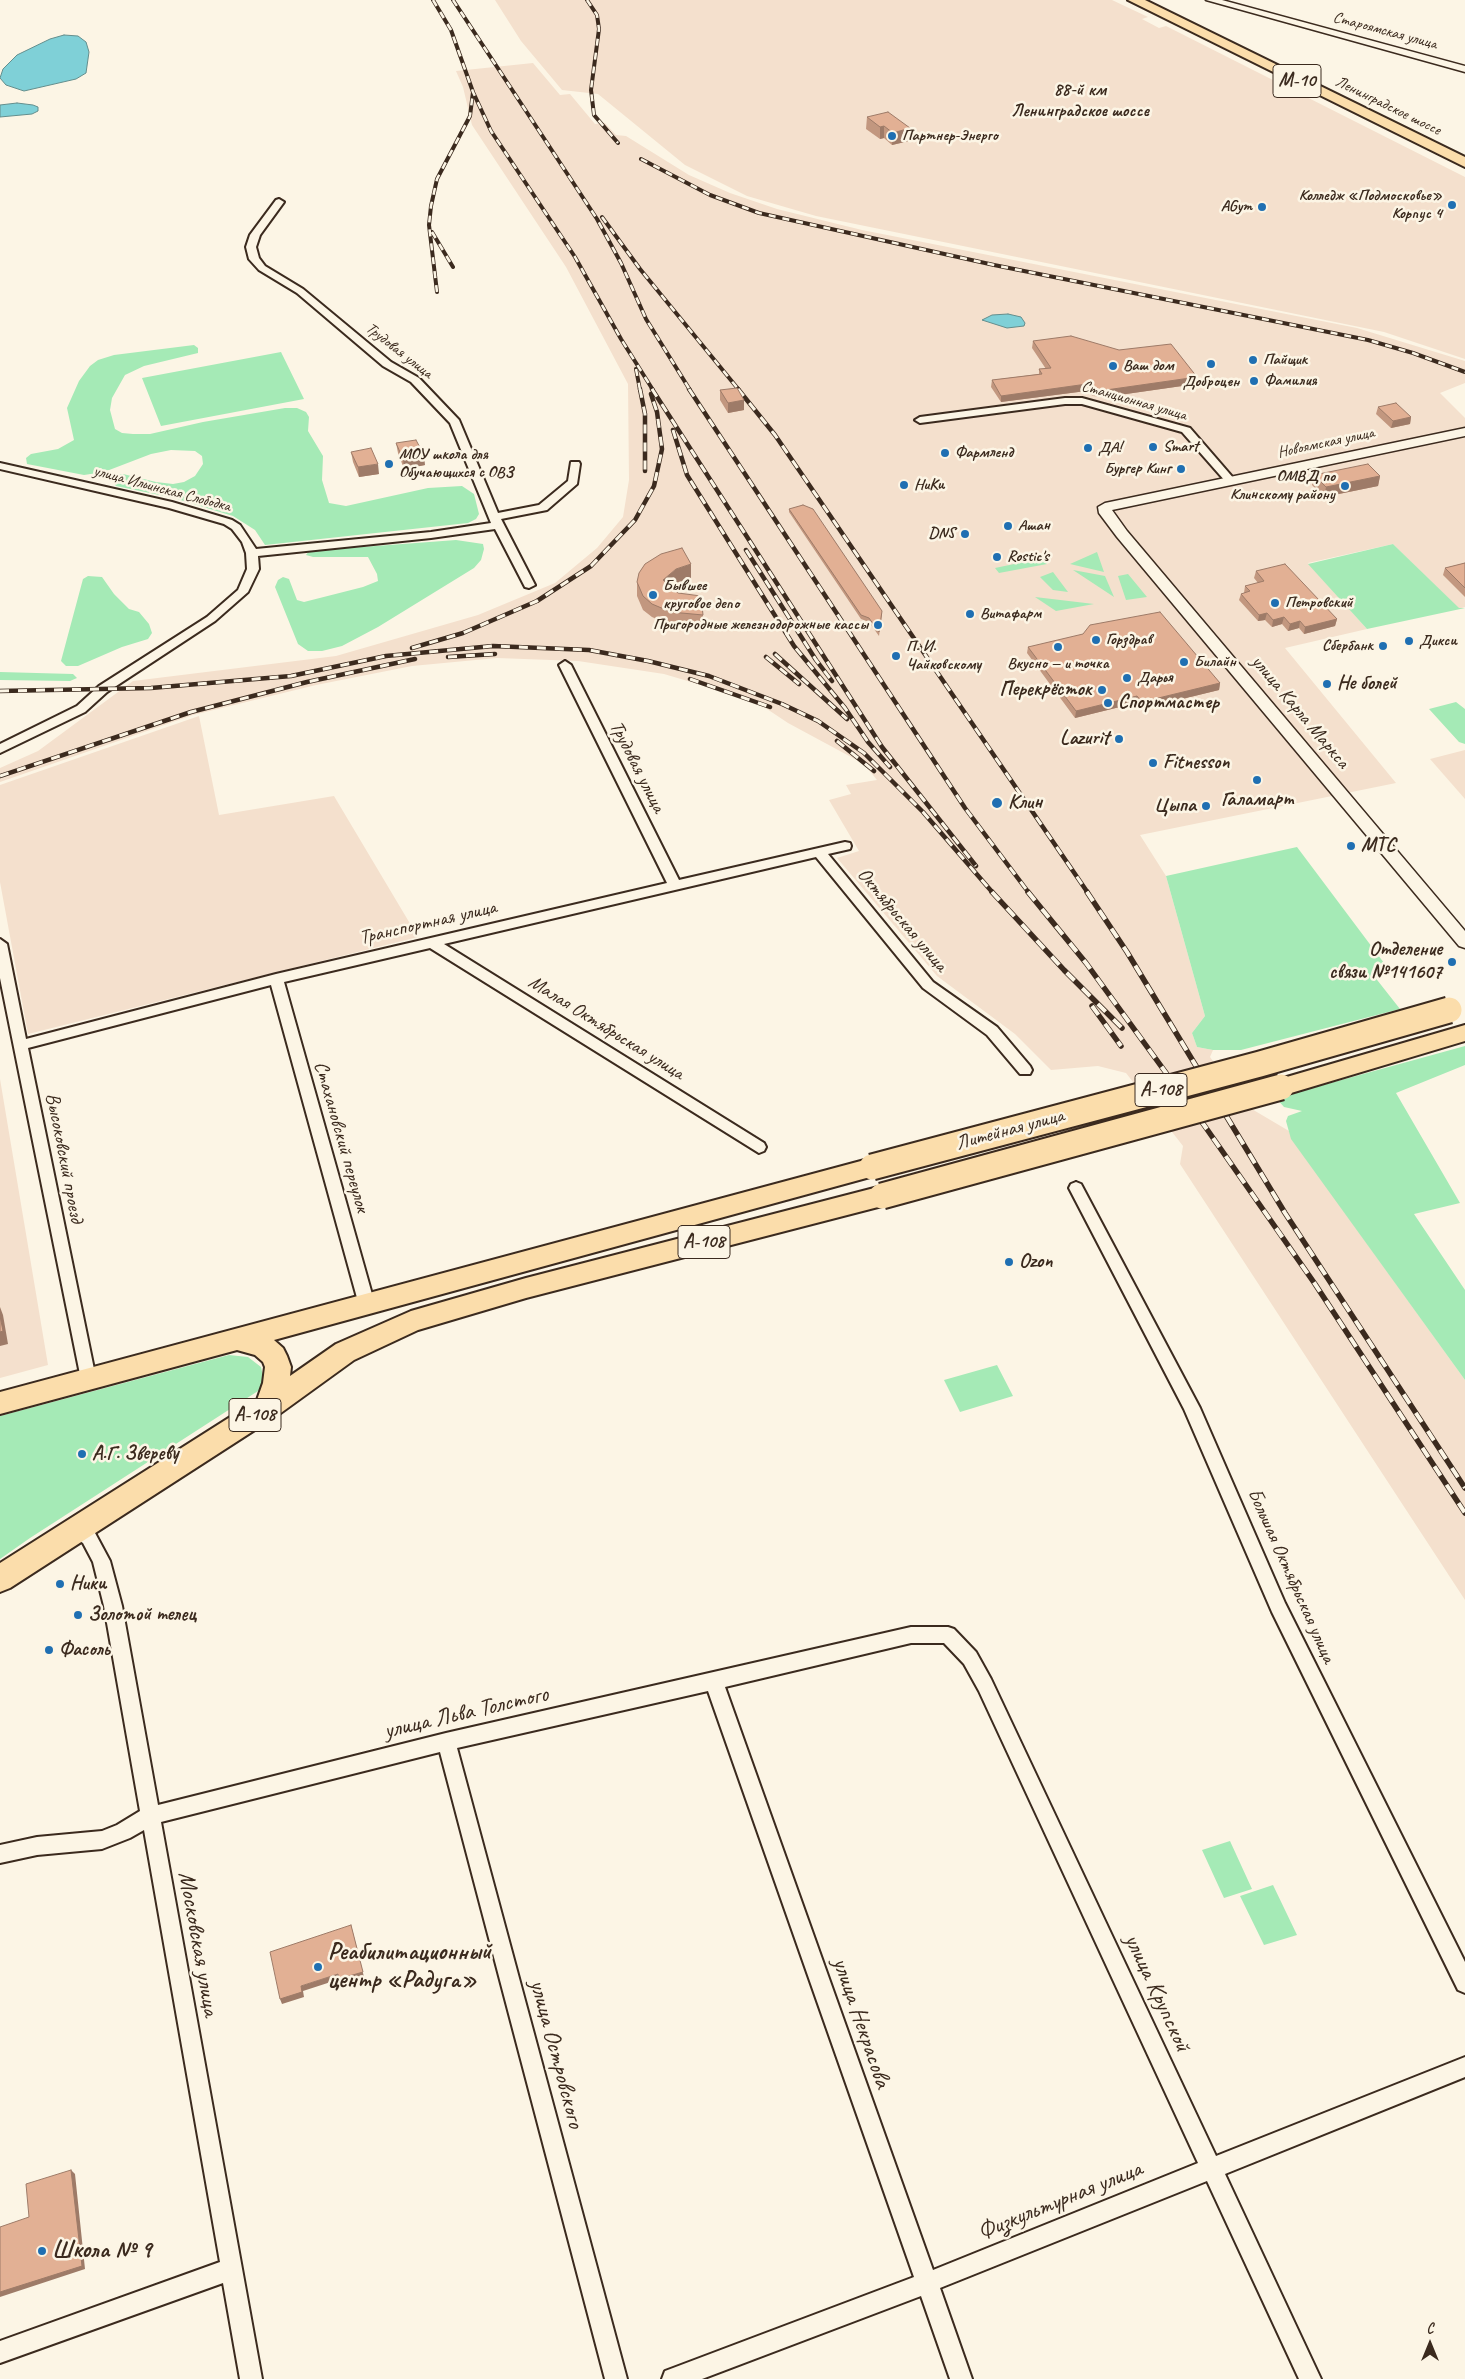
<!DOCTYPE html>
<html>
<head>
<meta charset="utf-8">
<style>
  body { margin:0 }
  #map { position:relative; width:1465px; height:2379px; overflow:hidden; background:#fcf5e5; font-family:Caveat,sans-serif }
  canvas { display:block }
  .north { position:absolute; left:1405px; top:2319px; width:50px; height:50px; -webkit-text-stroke:4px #fcf5e5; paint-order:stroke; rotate:0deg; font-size:14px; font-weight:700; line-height:20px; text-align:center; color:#3b2a1e }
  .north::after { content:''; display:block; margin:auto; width:18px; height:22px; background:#3b2a1e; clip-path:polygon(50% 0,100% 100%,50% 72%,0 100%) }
</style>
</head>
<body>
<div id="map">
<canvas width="1465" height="2379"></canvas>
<div class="north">С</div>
</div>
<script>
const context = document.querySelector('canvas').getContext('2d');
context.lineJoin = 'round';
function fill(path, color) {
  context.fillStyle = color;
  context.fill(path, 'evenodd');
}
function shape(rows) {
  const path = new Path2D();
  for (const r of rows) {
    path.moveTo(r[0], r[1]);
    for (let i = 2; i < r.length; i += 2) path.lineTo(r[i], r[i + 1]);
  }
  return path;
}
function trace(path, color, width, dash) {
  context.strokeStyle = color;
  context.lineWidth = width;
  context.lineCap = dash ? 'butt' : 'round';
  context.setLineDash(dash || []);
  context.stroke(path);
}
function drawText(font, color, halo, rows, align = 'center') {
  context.font = font + ' Caveat,sans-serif';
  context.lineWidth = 5;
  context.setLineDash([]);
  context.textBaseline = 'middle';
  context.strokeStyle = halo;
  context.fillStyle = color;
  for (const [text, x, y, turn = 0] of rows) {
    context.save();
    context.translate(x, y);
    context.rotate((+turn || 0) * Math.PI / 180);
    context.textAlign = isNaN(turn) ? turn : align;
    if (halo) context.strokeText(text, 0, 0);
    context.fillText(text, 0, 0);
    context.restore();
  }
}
fill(shape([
  [495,0,1112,0,1148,17,1142,19,1159,28,1166,26,1465,177,1465,359,1384,332,816,216,747,196,685,165,598,94,562,90,521,41],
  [533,63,560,95,570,94,595,124,605,123,616,135,626,136,689,175,730,193,777,209,862,230,1357,328,1465,361,1465,383,1440,393,1465,418,1465,607,1459,609,1393,544,1308,563,1367,629,1285,648,1396,783,1140,835,1166,876,1205,1016,1192,1033,1197,1047,1213,1050,1210,1057,1245,1105,1289,1131,1292,1139,1465,1380,1465,1600,1180,1164,1183,1146,1126,1073,1098,1066,1051,1070,1015,1034,937,976,837,858,859,851,829,800,851,794,846,785,877,780,864,764,788,723,755,701,664,674,578,661,497,658,412,666,316,685,193,715,0,782,0,768,38,751,133,681,336,656,478,615,555,583,597,548,623,517,629,480,628,384,566,267,472,125,463,87,456,71],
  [199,716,219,815,334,796,418,937,28,1034,0,882,0,785],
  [1465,750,1465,799,1430,759],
  [0,1079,48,1365,0,1378]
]), '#f4e0cd');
fill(shape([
  [194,345,198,348,198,353,144,366,125,375,112,398,110,410,115,429,122,433,133,434,150,434,203,422,285,408,297,408,306,412,309,417,308,431,323,456,322,480,329,503,346,506,428,488,462,486,474,494,479,514,476,519,468,523,265,545,255,530,233,516,174,498,116,486,110,479,114,475,123,474,156,482,173,484,184,482,195,476,203,464,202,456,195,451,171,450,151,454,104,472,84,475,27,464,26,458,31,454,58,449,74,440,67,408,79,381,90,366,98,360,114,355],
  [281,352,304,399,161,426,142,378],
  [456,540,483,544,484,549,481,560,474,568,378,627,342,646,322,651,308,651,298,644,275,587,278,580,283,577,289,579,297,600,304,602,363,587,378,581,377,574,368,557,313,557,306,555,309,551],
  [1393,544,1459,608,1465,608,1367,629,1308,564],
  [1097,552,1104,572,1070,564],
  [1043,558,1047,564,999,573,995,568],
  [1073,570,1105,576,1114,597],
  [1053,572,1068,592,1053,590,1040,577],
  [1128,574,1147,597,1126,600,1118,576],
  [88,576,102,577,114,594,129,609,139,612,149,624,152,633,148,639,122,647,78,666,66,666,61,661,83,579],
  [1035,597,1094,604,1056,611],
  [0,672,73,674,77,678,70,681,0,680],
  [1456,702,1465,709,1465,744,1459,742,1429,709],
  [1297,847,1390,971,1374,976,1400,1009,1241,1050,1213,1050,1197,1047,1192,1033,1205,1016,1166,876],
  [1465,1046,1465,1065,1396,1093,1460,1203,1414,1214,1465,1290,1465,1380,1291,1139,1286,1121,1288,1116,1302,1111,1284,1107,1276,1098],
  [229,1355,248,1357,261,1367,264,1381,258,1391,30,1538,0,1559,0,1416],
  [997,1365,1013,1396,960,1412,944,1380],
  [1230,1841,1252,1889,1224,1898,1202,1850],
  [1273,1885,1297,1935,1264,1945,1240,1896]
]), '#a5eab6');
const water = shape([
  [64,35,78,36,86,42,89,52,86,73,76,79,24,91,6,85,0,78,3,69,17,55,50,39,64,35],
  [17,103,33,105,38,107,38,111,32,114,0,117,0,105,17,103],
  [1008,314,1021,317,1025,323,1024,326,1007,328,982,320,992,315,1008,314]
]);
fill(water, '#7fd0d7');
trace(water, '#648e8d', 1);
const minor = shape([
  [279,199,284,202,260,235,256,247,259,258,265,266,303,289,391,362,419,378,459,420,498,513,539,505,568,481,571,462,579,462,580,464,577,484,547,510,501,519,535,585,529,588,525,587,495,529,431,538,258,556,259,569,248,592,215,621,107,692,85,712,0,753,0,744,77,706,99,686,207,617,238,590,247,569,246,553,242,542,232,529,224,524,169,508,0,469,0,463,172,502,232,520,240,525,256,549,431,532,491,523,450,423,411,382,383,366,297,293,259,270,249,259,246,247,250,235,276,200,279,199],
  [1065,398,1082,398,1190,428,1235,480,1230,483,1226,482,1182,432,1082,404,1065,404,920,423,915,420,920,417,1065,398],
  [565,661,571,665,679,880,845,842,850,843,851,846,850,849,828,854,933,982,997,1027,1030,1066,1032,1070,1030,1074,1020,1074,987,1035,923,988,816,857,444,944,764,1143,766,1147,764,1151,759,1153,430,948,284,982,375,1305,373,1309,367,1311,361,1309,359,1305,271,985,28,1048,96,1379,94,1384,88,1386,82,1384,0,978,0,939,7,944,26,1039,276,974,667,883,559,665,565,661],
  [1076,1182,1081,1184,1200,1408,1285,1603,1465,1962,1465,1993,1458,1990,1272,1612,1184,1409,1069,1188,1071,1184,1076,1182],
  [75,1522,95,1533,110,1561,122,1606,158,1805,446,1733,911,1627,948,1627,954,1629,976,1652,991,1679,1216,2156,1465,2057,1465,2077,1225,2174,1321,2379,1299,2379,1207,2181,940,2288,972,2379,950,2379,921,2296,702,2379,662,2379,665,2371,673,2368,914,2277,708,1691,457,1748,627,2379,605,2379,440,1752,161,1822,262,2379,240,2379,223,2283,0,2363,0,2341,220,2262,144,1830,130,1838,102,1849,37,1855,0,1863,0,1845,37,1837,102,1831,117,1825,140,1811,104,1606,93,1562,83,1543,69,1534,66,1529,69,1524,75,1522],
  [911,1643,944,1643,964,1664,979,1691,1198,2163,933,2270,725,1687,911,1643]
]);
const tertiary = shape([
  [1206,0,1222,0,1465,66,1465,72,1206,0],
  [1465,428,1465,436,1112,510,1127,531,1465,931,1465,948,1459,946,1117,537,1099,513,1098,507,1105,503,1465,428]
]);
const trunk = shape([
  [1128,0,1145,0,1465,157,1465,167,1128,0],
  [1465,1025,1465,1041,1281,1096,1273,1093,1269,1087,1273,1081,1465,1025],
  [872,1158,881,1160,884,1167,881,1174,274,1340,283,1348,287,1356,291,1367,290,1376,336,1344,411,1311,526,1278,882,1186,891,1189,895,1196,891,1203,882,1206,526,1298,418,1330,354,1360,278,1415,10,1588,0,1592,0,1563,257,1400,263,1383,265,1367,263,1362,255,1355,237,1350,0,1414,0,1392,872,1158]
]);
trace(minor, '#3b2a1e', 4);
trace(tertiary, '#3b2a1e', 3);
trace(trunk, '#3b2a1e', 4);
fill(minor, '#fcf5e5');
fill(tertiary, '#fcf5e5');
fill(trunk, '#fbddab');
const railFar2 = shape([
  [433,0,451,30,473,92,491,131,575,257,621,339,653,390],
  [453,0,597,219,621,263,646,319,690,390],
  [587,0,597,15,599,29,591,90,594,115,618,143],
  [641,159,710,195,759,213,994,265,1368,340,1413,353,1465,372],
  [602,217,640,269,739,390],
  [432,232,453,267],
  [437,292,429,225,431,206,437,179,470,116,473,92],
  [636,369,640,390]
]);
const railFar1 = shape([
  [640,389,645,414,645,471],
  [652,389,882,747,976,866],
  [689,389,965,808,1029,893],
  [738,389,775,435,1088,893],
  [673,430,687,475,794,646,845,708,868,742,890,767],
  [746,550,816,660,832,681],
  [412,648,463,633,537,601,591,566,635,520,654,486,662,449,657,412,651,394],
  [775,654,847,719],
  [448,657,495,654],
  [766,657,799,684],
  [690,679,770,707],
  [0,691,151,688,291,676,386,656,493,646,589,650,648,661,709,676,782,704,818,721,864,753,923,812,993,893],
  [837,741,874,771],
  [0,776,191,712,307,682,415,659]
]);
const rail = shape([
  [992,892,1064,970,1122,1028],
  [1028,892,1086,963,1204,1125,1315,1284,1465,1513],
  [1087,892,1127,952,1285,1213,1465,1488],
  [1092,1006,1121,1046]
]);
trace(railFar2, '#3b2a1e', 4);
trace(railFar1, '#3b2a1e', 4.5);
trace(rail, '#3b2a1e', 5.5);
trace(railFar2, '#fcf5e5', 2.5, [7]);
trace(railFar1, '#fcf5e5', 3, [9]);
trace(rail, '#fcf5e5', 4, [11]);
const trunkBridge = shape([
  [872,1167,1260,1064,1449,1010],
  [882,1196,1281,1087]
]);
trace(trunkBridge, '#3b2a1e', 29, []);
trace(trunkBridge, '#fbddab', 25);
fill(shape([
  [867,117,910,128,909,141,892,145,884,138,880,139,866,129],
  [1033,341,1197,377,1196,384,1105,397,1093,396,1086,391,1001,402,991,387,992,380,1039,374,1039,369,1046,369,1032,348],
  [720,390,744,400,744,410,728,413,720,400],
  [1378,407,1411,417,1410,424,1391,428,1376,414],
  [396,443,425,465,404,469,398,453],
  [351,452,379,474,359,477,353,462],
  [1314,475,1380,476,1378,486,1324,497,1312,485],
  [789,509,882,614,879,636,869,622,861,619,789,512],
  [1465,563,1465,597,1443,575,1445,568],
  [1256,571,1337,619,1335,626,1304,634,1299,628,1288,631,1282,624,1272,627,1265,620,1258,621,1239,600,1241,594,1244,593,1245,586,1258,583,1254,578],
  [691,578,677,583,671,587,703,615,704,628,672,626,652,617,643,610,637,596,637,582],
  [1028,647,1220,683,1219,690,1141,709,1136,703,1075,718,1027,653]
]), '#c2977f');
fill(shape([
  [884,126,884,138,880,139,880,127],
  [910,128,909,141,892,145,893,133],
  [1197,377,1196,384,1105,397,1106,390],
  [1087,384,1086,391,1001,402,1001,396],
  [744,400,744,410,728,413,728,403],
  [1411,417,1410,424,1391,428,1393,421],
  [424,455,425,465,404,469,403,459],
  [378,464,379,474,359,477,358,467],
  [1380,476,1378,486,1324,497,1326,487],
  [691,564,691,578,677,583,664,594,663,580,676,569],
  [1267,613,1265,620,1258,621,1259,615],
  [1284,617,1282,624,1272,627,1273,620],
  [1337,619,1335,626,1304,634,1305,627],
  [1300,621,1299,628,1288,631,1290,624],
  [1220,683,1219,690,1141,709,1142,702],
  [1137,696,1136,703,1075,718,1076,711],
  [0,1307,3,1315,8,1344,0,1346],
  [351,1925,364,1977,341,1984,339,1979],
  [338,1974,340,1979,303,1991,304,1997,282,2004,280,1999,301,1986],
  [71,2170,75,2174,85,2269,0,2297,0,2292]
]), '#9e7b68');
const building = shape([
  [888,112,910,128,893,133,884,126,880,127,867,117,888,112],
  [1071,336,1119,350,1171,344,1197,377,1106,390,1094,390,1087,384,1001,396,992,380,1042,374,1039,369,1051,368,1033,341,1071,336],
  [737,388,744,400,728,403,720,390,737,388],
  [1396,403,1411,417,1393,421,1378,407,1396,403],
  [416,440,424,455,403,459,396,443,416,440],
  [371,448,378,464,358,467,351,452,371,448],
  [1368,464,1380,476,1326,487,1314,475,1368,464],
  [803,505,813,509,882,611,879,632,869,618,861,615,789,509,803,505],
  [682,548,691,564,676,569,663,580,678,593,701,596,703,615,671,612,652,604,643,596,637,582,639,573,645,564,661,554,682,548],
  [1465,563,1465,588,1445,568,1465,563],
  [1285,564,1337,619,1305,627,1300,621,1290,624,1284,617,1273,620,1267,613,1259,615,1241,594,1250,591,1245,586,1264,581,1256,571,1285,564],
  [1160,612,1220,683,1142,702,1137,696,1076,711,1028,647,1083,634,1090,625,1160,612],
  [0,1316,3,1331,0,1332,0,1316],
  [351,1925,363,1972,339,1979,338,1974,301,1986,302,1992,280,1999,270,1952,351,1925],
  [71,2170,82,2266,0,2292,0,2227,29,2217,26,2184,71,2170]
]);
fill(building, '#e2b094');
trace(building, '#9e7b68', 1);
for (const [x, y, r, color] of [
  [892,136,5,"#1f6fb2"],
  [1452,205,5,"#1f6fb2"],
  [1262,207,5,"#1f6fb2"],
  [1253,360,5,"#1f6fb2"],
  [1211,364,5,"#1f6fb2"],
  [1113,366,5,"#1f6fb2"],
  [1254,381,5,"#1f6fb2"],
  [1153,447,5,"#1f6fb2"],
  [1088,448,5,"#1f6fb2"],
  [945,453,5,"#1f6fb2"],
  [389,464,5,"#1f6fb2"],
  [1181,469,5,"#1f6fb2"],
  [904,485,5,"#1f6fb2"],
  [1345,486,5,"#1f6fb2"],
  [1008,526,5,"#1f6fb2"],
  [965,534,5,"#1f6fb2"],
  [997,557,5,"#1f6fb2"],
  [653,595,5,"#1f6fb2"],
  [1275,603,5,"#1f6fb2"],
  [970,614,5,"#1f6fb2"],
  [878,625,5,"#1f6fb2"],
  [1096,640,5,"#1f6fb2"],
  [1409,641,5,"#1f6fb2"],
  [1383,646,5,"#1f6fb2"],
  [1058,647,5,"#1f6fb2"],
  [896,656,5,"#1f6fb2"],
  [1184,662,5,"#1f6fb2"],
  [1127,678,5,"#1f6fb2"],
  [1327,684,5,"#1f6fb2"],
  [1102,690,5,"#1f6fb2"],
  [1108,703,5,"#1f6fb2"],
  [1119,739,5,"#1f6fb2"],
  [1153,763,5,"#1f6fb2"],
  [1257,780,5,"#1f6fb2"],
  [997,803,6,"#1f6fb2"],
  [1206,806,5,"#1f6fb2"],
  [1351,846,5,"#1f6fb2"],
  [1452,962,5,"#1f6fb2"],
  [1009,1262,5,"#1f6fb2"],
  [82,1454,5,"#1f6fb2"],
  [60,1584,5,"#1f6fb2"],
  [78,1615,5,"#1f6fb2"],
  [49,1650,5,"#1f6fb2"],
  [318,1967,5,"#1f6fb2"],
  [42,2251,5,"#1f6fb2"]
]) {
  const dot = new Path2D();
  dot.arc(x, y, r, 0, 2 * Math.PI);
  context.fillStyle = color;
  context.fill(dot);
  trace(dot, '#fcf5e5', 2);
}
drawText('16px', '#3b2a1e', '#fcf5e5', [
  ["Староямская улица",1385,31,15],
  ["Ленинградское шоссе",1388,106,26],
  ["Трудовая улица",399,351,38],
  ["Станционная улица",1134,401,16],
  ["Новоямская улица",1326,443,-12],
  ["улица Ильинская Слободка",162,489,15]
]);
drawText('bold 16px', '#3b2a1e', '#fcf5e5', [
  ["Партнер-Энерго",902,136],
  ["Колледж «Подмосковье»",1442,196,"right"],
  ["Корпус 4",1442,214,"right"],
  ["AGym",1252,207,"right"],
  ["Пайщик",1263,360],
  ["Ваш дом",1123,366],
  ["Фамилия",1264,381],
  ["Доброцен",1211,382,"center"],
  ["Smart",1163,447],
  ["ДА!",1098,448],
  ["Фармленд",955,453],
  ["МОУ школа для",399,455],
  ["Обучающихся с ОВЗ",399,473],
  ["Бургер Кинг",1171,469,"right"],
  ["ОМВД по",1335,477,"right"],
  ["Клинскому району",1335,495,"right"],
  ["НиКи",914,485],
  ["Ашан",1018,526],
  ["DNS",955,534,"right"],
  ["Rostic's",1007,557],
  ["Бывшее",663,586],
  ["круговое депо",663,604],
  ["Петровский",1285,603],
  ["Витафарм",980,614],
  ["Пригородные железнодорожные кассы",868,625,"right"],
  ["Горздрав",1106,640],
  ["Дикси",1419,641],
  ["Сбербанк",1373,646,"right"],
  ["П. И.",906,647],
  ["Чайковскому",906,665],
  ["Билайн",1194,662],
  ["Вкусно — и точка",1058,664,"center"],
  ["Дарья",1137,678]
], 'left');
drawText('bold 18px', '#3b2a1e', '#fcf5e5', [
  ["88-й км",1080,90],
  ["Ленинградское шоссе",1080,111]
]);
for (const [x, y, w] of [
  [1297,81,48],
  [1161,1090,52],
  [704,1242,52],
  [255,1415,52]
]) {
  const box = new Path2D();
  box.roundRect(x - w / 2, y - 16.5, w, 33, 4);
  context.fillStyle = '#fcf5e5';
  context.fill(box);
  trace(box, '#3b2a1e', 1);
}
drawText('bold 19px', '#3b2a1e', null, [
  ["М-10",1297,81],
  ["А-108",1161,1090],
  ["А-108",704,1242],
  ["А-108",255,1415]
]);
drawText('bold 20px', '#3b2a1e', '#fcf5e5', [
  ["Не болей",1337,684],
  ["Перекрёсток",1092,690,"right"],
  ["Спортмастер",1118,703],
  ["Lazurit",1109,739,"right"],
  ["Fitnesson",1163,763],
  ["Галамарт",1257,800,"center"],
  ["Клин",1008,803],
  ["Цыпа",1196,806,"right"],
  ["МТС",1361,846],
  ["Отделение",1442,950,"right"],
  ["связи №141607",1442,973,"right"],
  ["Ozon",1019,1262],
  ["А.Г. Звереву",92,1454],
  ["Ники",70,1584],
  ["Золотой телец",88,1615],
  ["Фасоль",59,1650]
], 'left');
drawText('20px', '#3b2a1e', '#fcf5e5', [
  ["улица Карла Маркса",1300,712,50],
  ["Трудовая улица",637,767,63],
  ["Октябрьская улица",902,920,50],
  ["Транспортная улица",428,923,-13],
  ["Малая Октябрьская улица",606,1028,32],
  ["Литейная улица",1010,1130,-15],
  ["Стахановский переулок",341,1137,74],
  ["Высоковский проезд",64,1158,79],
  ["Большая Октябрьская улица",1291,1576,66]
]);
drawText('24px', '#3b2a1e', '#fcf5e5', [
  ["улица Льва Толстого",466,1713,-13],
  ["Московская улица",198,1944,80],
  ["улица Крупской",1157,1993,65],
  ["улица Некрасова",861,2023,71],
  ["улица Островского",556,2054,75],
  ["Физкультурная улица",1060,2201,-22]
]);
drawText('bold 24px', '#3b2a1e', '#fcf5e5', [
  ["Реабилитационный",328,1953],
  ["центр «Радуга»",328,1981],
  ["Школа № 9",52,2251]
], 'left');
</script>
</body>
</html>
